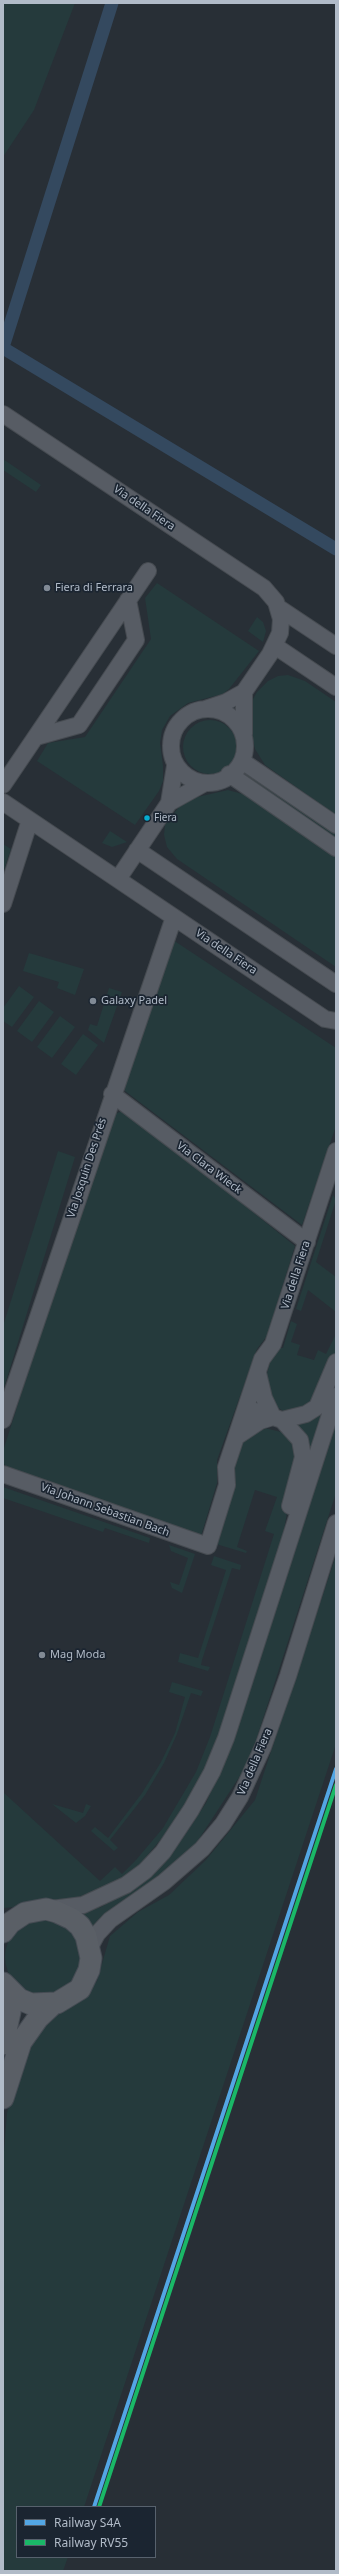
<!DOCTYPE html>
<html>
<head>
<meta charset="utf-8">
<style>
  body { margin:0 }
  #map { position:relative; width:339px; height:2574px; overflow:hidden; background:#282f36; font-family:"Noto Sans",sans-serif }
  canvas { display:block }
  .frame { position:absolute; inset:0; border:4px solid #b1bbc8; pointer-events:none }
  .legend { position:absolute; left:16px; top:2506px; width:140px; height:52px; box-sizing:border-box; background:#1b2531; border:1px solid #57616d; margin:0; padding:5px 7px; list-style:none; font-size:12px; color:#b1bbc8 }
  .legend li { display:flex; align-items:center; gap:8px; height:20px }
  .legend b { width:20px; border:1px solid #57616d }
</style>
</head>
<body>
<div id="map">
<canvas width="339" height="2574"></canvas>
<div class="frame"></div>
<ul class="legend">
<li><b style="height:5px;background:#53a6e4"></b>Railway S4A</li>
<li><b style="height:5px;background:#1ab867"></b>Railway RV55</li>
</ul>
</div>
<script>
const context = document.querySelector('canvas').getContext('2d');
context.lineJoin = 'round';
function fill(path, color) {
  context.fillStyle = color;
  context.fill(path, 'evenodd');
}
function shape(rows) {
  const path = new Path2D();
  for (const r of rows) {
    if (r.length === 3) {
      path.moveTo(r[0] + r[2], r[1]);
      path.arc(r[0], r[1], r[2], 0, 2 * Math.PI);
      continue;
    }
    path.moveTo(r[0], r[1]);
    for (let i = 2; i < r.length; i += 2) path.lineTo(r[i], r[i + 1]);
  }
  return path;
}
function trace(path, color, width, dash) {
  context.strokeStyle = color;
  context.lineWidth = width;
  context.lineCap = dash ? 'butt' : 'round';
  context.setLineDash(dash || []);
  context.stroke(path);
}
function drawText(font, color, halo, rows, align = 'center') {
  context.font = font + ' "Noto Sans",sans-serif';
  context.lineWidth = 3.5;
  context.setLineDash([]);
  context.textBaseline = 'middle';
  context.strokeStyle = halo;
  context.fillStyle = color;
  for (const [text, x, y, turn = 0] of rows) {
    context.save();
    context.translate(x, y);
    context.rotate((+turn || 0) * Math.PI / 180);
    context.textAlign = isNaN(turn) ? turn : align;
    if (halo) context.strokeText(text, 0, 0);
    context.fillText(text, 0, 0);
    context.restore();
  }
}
fill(shape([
  [3,3,75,3,34,110,3,157],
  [3,459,41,485,36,492,3,470],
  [157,583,259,651,229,689,223,694,188,703,170,716,162,730,160,743,163,766,163,781,159,791,135,825,37,761,48,743,85,737,151,639,145,598],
  [257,617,263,622,266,631,263,642,248,631],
  [288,675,305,681,336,702,336,815,265,765,255,749,250,727,252,701,257,692,268,681,278,676],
  [210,747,27],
  [246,770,336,832,336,839,243,775],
  [228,790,246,795,336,855,336,967,177,859,167,847,164,835,165,825,179,807,193,798],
  [110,831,127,842,112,847,102,843],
  [3,844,11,849,3,873],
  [173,940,336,1048,336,1126,302,1225,125,1091,123,1086],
  [29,953,84,969,75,995,57,988,59,982,23,971],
  [19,986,34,997,12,1027,3,1021,3,1008],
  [109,988,122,992,104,1043,88,1030,90,1024,97,1026],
  [39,1001,54,1012,32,1042,17,1031],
  [60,1016,75,1027,52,1058,37,1047],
  [83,1034,98,1045,76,1075,61,1064],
  [122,1111,131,1114,295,1246,267,1336,257,1349,217,1460,217,1483,201,1536,7,1467,3,1463,3,1451,106,1128,115,1114],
  [58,1151,75,1157,3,1391,3,1326],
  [333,1195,336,1200,316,1262,336,1277,336,1312,308,1290,301,1311,296,1309],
  [291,1321,297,1324,291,1342,300,1345,297,1355,314,1360,318,1350,326,1354,336,1334,336,1351,312,1406,285,1412,275,1406,265,1381,271,1359,280,1348,283,1348],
  [323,1409,310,1453,288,1423],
  [336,1412,336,1493,249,1762,197,1842,167,1872,93,1928,81,1912,101,1907,147,1879,175,1849,206,1803,233,1743],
  [265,1428,285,1433,298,1448,283,1536,217,1742,203,1775,178,1819,135,1870,114,1884,59,1904,3,1908,3,1792,100,1881,115,1867,122,1874,136,1860,163,1828,196,1772,210,1737,274,1534,265,1531,277,1497,255,1490,237,1547,247,1551,246,1553,216,1544,235,1486,234,1463,241,1444,248,1435],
  [3,1487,150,1538,149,1543,105,1528,103,1532,3,1498],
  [169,1545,195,1554,182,1593,172,1588,170,1582,179,1585,188,1558,171,1551],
  [336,1555,336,1744,84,2507,17,2507,17,2557,68,2557,63,2571,3,2571,3,2164,7,2113,18,2075,27,2049,40,2027,82,1998,97,1981,110,1936,138,1912,169,1895,206,1860,255,1800],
  [214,1556,241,1565,240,1570,232,1568,202,1660,201,1665,210,1667,208,1671,178,1662,180,1653,198,1658,226,1570,211,1565],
  [172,1682,203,1691,201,1696,191,1693,177,1734,164,1763,145,1795,110,1840,118,1848,114,1851,91,1831,95,1827,108,1838,142,1793,161,1762,175,1733,185,1697,169,1692],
  [52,1804,83,1813,86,1804,91,1806,85,1816,76,1823],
  [43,1957,38]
]), '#253a3c');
trace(shape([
  [3,347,112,3],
  [3,348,336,549]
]), '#34495f', 13);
const minor = shape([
  [3,414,264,588,276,602,281,619,280,633,270,654,244,692,226,702,205,709],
  [279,608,336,646],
  [275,646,336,687],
  [208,746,37],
  [244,734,244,692],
  [36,737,79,725,136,640,128,600],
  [242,761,336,825],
  [229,774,336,848],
  [3,785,148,571],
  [3,802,325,1019,336,1021],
  [169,803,205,783],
  [137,850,336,984],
  [118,879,169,803,175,766],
  [3,904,30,820],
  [112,1094,307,1242],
  [246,1408,282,1420,300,1440,303,1457,290,1506],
  [3,1420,174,917],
  [282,1420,306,1414,317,1407,336,1362],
  [236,1437,260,1421,273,1417,264,1398,258,1373],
  [3,1474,208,1546,227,1485,226,1467,262,1359,273,1344,336,1151],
  [51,1909,83,1905,126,1885,145,1871,163,1852,191,1810,212,1772,226,1738,336,1396],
  [90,1947,97,1934,110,1920,164,1882,202,1849,223,1824,240,1797,263,1747,288,1676,336,1523]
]);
const major = shape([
  [3,1932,10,1923,25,1913,46,1909,57,1912,72,1919,80,1926,86,1936,91,1958,89,1970,80,1989,57,2003,31,2004,19,1999,3,1983],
  [3,1988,10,2012,3,2044],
  [3,2098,21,2042,38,2018,53,2004]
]);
trace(minor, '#464b51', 18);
trace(major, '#454b53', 23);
trace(minor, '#575c64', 16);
trace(major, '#5a5f66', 21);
trace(shape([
  [94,2507,336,1769]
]), '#53a6e4', 4);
trace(shape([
  [99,2507,336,1785]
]), '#1ab867', 4);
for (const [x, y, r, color] of [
  [47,588,4,"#818a95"],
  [147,818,3.5,"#06acd0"],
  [93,1001,4,"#818a95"],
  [42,1655,4,"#818a95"]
]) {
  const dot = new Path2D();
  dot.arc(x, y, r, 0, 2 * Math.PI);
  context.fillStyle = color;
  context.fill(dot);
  trace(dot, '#1b2531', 1.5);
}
drawText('10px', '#b1bbc8', '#1b2531', [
  ["Fiera",154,818]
], 'left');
drawText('11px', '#b1bbc8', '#1b2531', [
  ["Via della Fiera",144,508,34],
  ["Via della Fiera",226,952,34],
  ["Via Josquin Des Prés",87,1168,-72],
  ["Via Clara Wieck",209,1168,37],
  ["Via della Fiera",296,1275,-72],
  ["Via Johann Sebastian Bach",105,1510,20],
  ["Via della Fiera",255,1762,-67]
]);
drawText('11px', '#b1bbc8', '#1b2531', [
  ["Fiera di Ferrara",55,588],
  ["Galaxy Padel",101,1001],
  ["Mag Moda",50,1655]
], 'left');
</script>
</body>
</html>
